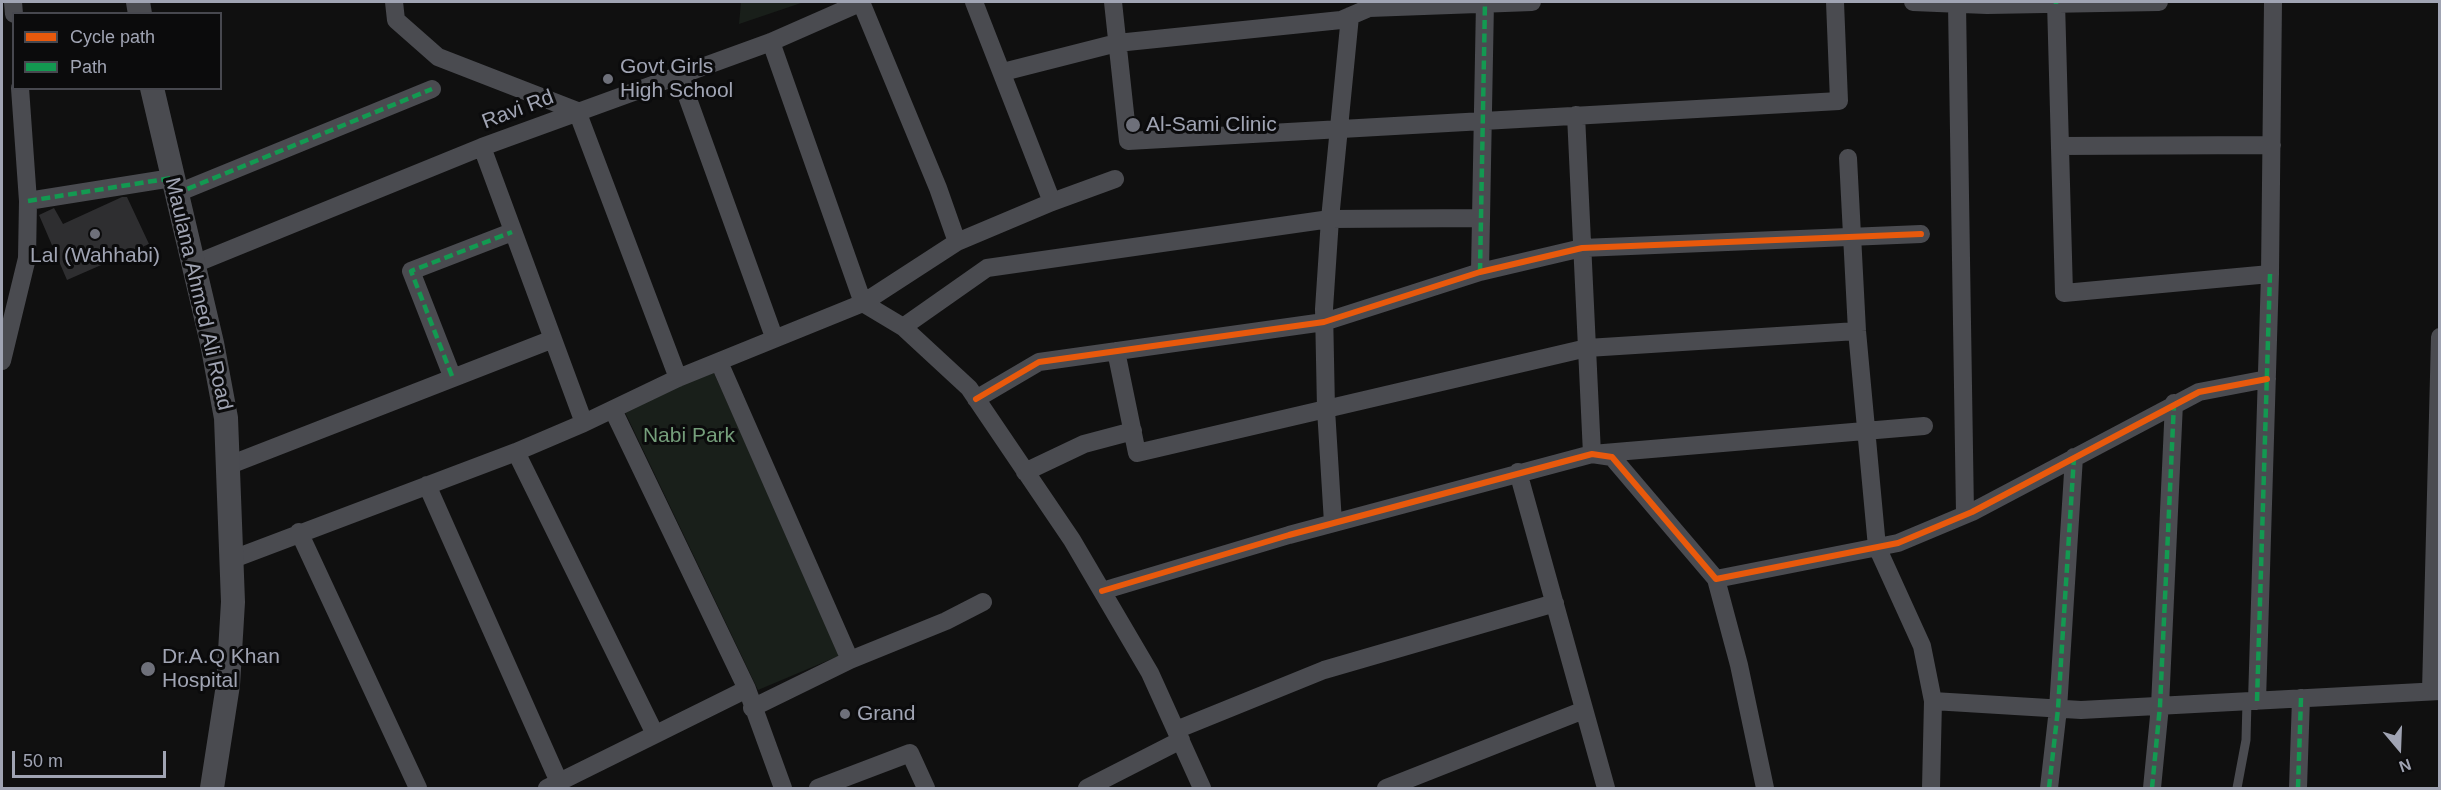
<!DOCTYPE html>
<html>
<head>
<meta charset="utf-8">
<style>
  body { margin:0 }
  #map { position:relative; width:2441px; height:790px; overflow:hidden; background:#101010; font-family:Helvetica,sans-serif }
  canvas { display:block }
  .frame { position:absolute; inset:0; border:3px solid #a0a4b3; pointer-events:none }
  .legend { position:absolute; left:12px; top:12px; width:210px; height:78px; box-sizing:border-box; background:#0b0b0c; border:2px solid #47484f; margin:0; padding:8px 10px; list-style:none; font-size:18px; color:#a0a4b3 }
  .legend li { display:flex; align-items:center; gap:12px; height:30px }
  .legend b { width:30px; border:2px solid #47484f }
  .north { position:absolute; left:2369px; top:718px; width:60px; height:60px; -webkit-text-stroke:4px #0b0b0c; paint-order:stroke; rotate:161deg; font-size:16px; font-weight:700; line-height:24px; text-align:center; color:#a0a4b3 }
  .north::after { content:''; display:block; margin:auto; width:21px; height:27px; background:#a0a4b3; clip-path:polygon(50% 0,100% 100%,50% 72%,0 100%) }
  .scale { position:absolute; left:12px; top:751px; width:154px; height:27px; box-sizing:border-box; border:3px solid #a0a4b3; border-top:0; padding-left:8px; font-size:18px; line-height:21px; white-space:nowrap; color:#a0a4b3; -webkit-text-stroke:4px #0b0b0c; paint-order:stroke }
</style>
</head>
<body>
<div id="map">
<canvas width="2441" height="790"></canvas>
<div class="frame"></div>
<ul class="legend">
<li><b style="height:8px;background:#e8590c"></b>Cycle path</li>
<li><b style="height:8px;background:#139951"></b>Path</li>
</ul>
<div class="north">N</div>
<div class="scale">50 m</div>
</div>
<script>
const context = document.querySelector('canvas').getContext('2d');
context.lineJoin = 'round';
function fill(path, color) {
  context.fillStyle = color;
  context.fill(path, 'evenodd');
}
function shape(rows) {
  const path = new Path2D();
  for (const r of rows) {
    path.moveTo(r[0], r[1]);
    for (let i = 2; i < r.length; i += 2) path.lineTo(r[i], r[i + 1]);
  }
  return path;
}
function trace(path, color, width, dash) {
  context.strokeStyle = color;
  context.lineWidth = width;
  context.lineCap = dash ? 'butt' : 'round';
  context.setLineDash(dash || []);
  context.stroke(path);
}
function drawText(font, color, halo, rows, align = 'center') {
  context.font = font + ' Helvetica,sans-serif';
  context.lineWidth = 6;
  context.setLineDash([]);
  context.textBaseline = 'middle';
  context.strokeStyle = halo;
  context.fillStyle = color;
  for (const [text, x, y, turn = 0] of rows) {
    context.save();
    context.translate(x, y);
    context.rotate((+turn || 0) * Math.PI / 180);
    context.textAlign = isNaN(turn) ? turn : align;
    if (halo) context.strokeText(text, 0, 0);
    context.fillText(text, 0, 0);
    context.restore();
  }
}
fill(shape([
  [741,2,804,2,739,24],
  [713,371,841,655,758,690,623,408]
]), '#191f1a');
fill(shape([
  [122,197,127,197,149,244,67,280,39,215,54,208,63,224]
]), '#2e2e30');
trace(shape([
  [2237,788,2246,740,2247,701]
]), '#4a4b50', 9);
trace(shape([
  [13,2,14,14],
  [394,2,396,20,438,57,577,111,678,378],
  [861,2,938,188,957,242],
  [974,2,1052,202],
  [1113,2,1128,141,1839,101,1835,2],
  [1913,2,1987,5,2159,2],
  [2056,2,2064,293,2270,274],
  [1957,4,1965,514],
  [1350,16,1330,219,1324,309,1326,409,1587,348,1857,331],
  [771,42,863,303,903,327,969,388,1072,540,1150,673,1202,788],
  [1003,72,1117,43,1341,20,1369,8,1532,2],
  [679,74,774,337],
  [1576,115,1592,454,1924,426],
  [2060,146,2272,145],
  [1848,158,1857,331,1877,547,1922,646,1933,701,1931,788],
  [175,194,432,89],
  [28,201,172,178],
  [192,265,482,147,771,42,862,2],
  [1480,272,1485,2],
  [903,327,987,268,1330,219,1481,218],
  [1116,351,1137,453,1326,409,1333,523],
  [2,361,27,258,28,201,20,88],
  [719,362,850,660,752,708],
  [452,376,411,271,512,232],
  [976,399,1039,362,1324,322,1480,272,1582,248,1921,234],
  [613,410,747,689,783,788],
  [584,423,678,378,863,303,957,242,1052,202,1115,179],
  [516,452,655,734],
  [227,466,553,339],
  [1025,472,1084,444,1133,431],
  [1518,472,1606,788],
  [427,485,559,782],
  [299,532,418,788],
  [233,559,516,452,584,423,482,147],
  [1716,579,1739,665,1765,788],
  [1102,591,1289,535,1592,454,1612,457,1716,579,1898,543,1972,512,2199,392,2267,379],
  [850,660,946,621,983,602],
  [2431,691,2440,337],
  [1933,701,2081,710,2440,691],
  [2257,701,2270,274,2273,2],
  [1176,730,1324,670,1555,603],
  [547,788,747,689],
  [818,788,910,753,926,788],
  [1087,788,1181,740],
  [1386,788,1584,710],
  [2049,788,2058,709,2074,457],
  [2152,788,2160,706,2174,403],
  [2298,788,2301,698]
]), '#4a4b50', 18);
trace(shape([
  [138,2,140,14],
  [152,88,212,343,226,418,233,602,228,685,212,788]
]), '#4a4b50', 24);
trace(shape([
  [2056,2,2056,4],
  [175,194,432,89],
  [28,201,172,178],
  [1480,272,1485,2],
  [452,376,411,271,512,232],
  [2257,701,2270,274],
  [2049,788,2058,709,2074,457],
  [2152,788,2160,706,2174,403],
  [2298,788,2301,698]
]), '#139951', 4.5, [9, 4.5]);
trace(shape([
  [976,399,1039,362,1324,322,1480,272,1582,248,1921,234],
  [1102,591,1289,535,1592,454,1612,457,1716,579,1898,543,1972,512,2199,392,2267,379]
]), '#e8590c', 6);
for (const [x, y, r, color] of [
  [608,79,6,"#6e707a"],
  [1133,125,8,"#6e707a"],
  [95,234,6,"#6e707a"],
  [148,669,8,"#6e707a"],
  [845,714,6,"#6e707a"]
]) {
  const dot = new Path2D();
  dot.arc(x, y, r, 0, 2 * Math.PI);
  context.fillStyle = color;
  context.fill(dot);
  trace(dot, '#0b0b0c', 2);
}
drawText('21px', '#a0a4b3', '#0b0b0c', [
  ["Govt Girls",620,67],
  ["High School",620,91],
  ["Al-Sami Clinic",1146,125],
  ["Lal (Wahhabi)",95,256,"center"],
  ["Dr.A.Q Khan",162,657],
  ["Hospital",162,681],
  ["Grand",857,714]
], 'left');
drawText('21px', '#a0a4b3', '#0b0b0c', [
  ["Ravi Rd",518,110,-21],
  ["Maulana Ahmed Ali Road",198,294,77]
]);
drawText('21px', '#759f7b', '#0b0b0c', [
  ["Nabi Park",689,436]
]);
</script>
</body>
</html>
